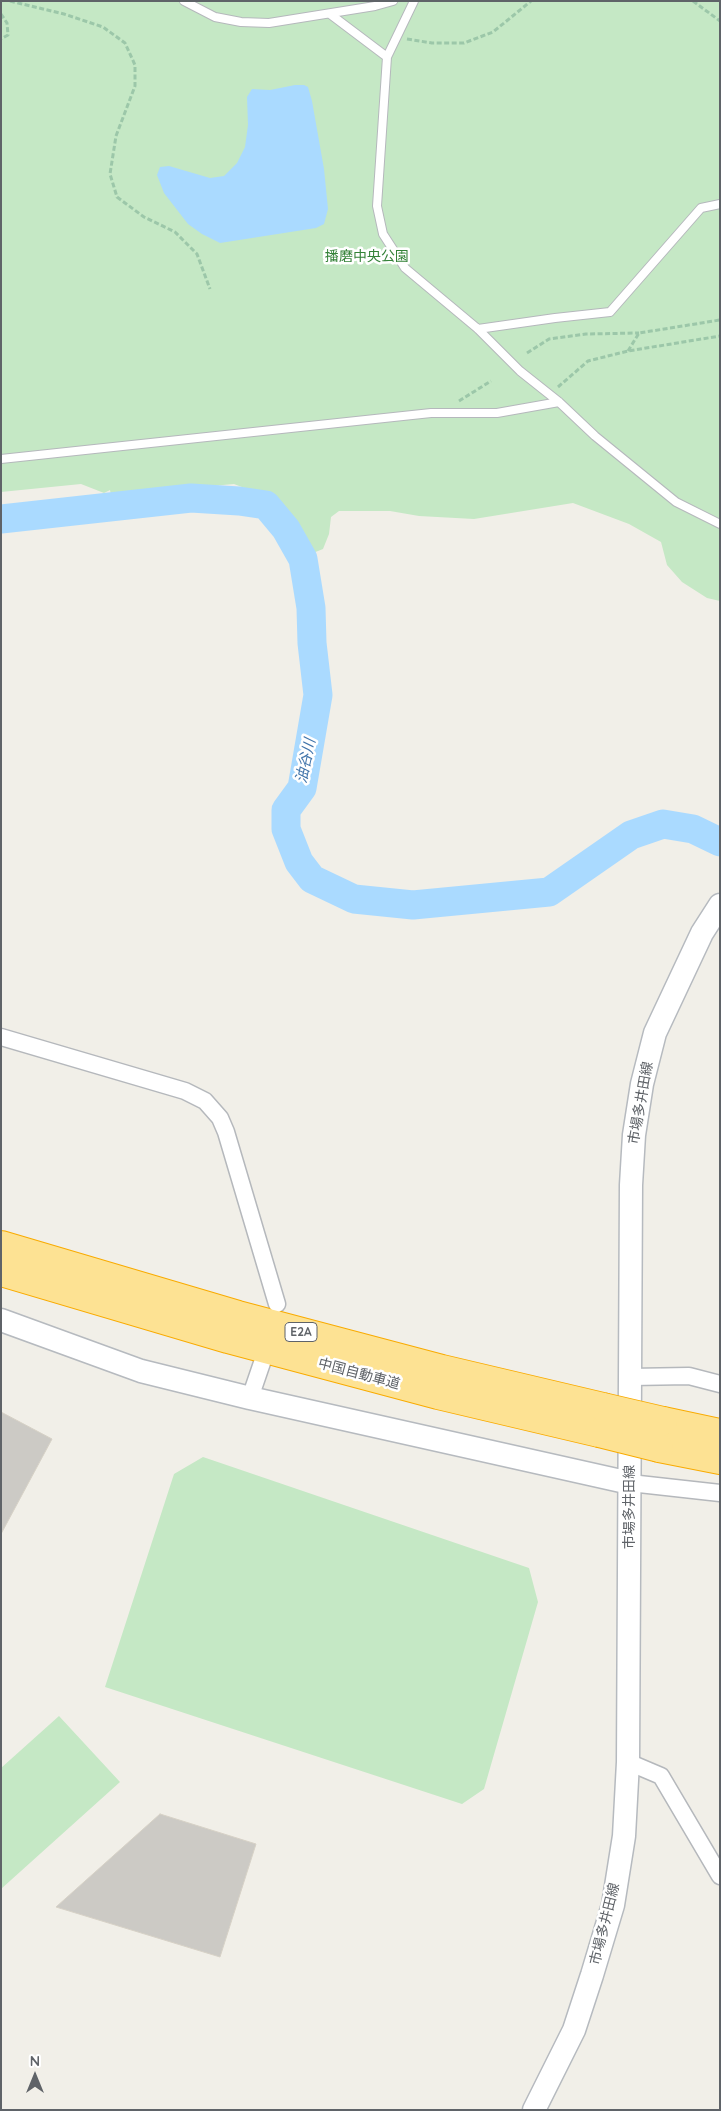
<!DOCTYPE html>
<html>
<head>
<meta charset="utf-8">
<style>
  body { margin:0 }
  #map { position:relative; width:721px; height:2111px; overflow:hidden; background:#f1efe8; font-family:Quicksand,sans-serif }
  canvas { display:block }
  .frame { position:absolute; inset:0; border:2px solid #5f6368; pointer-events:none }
  .north { position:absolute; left:10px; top:2051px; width:50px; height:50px; -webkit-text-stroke:4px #fff; paint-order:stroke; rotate:0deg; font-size:14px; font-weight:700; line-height:20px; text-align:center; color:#5f6368 }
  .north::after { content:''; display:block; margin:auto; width:18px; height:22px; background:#5f6368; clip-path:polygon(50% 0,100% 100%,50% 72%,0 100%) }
</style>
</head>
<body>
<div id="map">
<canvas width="721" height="2111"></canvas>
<div class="frame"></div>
<div class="north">N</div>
</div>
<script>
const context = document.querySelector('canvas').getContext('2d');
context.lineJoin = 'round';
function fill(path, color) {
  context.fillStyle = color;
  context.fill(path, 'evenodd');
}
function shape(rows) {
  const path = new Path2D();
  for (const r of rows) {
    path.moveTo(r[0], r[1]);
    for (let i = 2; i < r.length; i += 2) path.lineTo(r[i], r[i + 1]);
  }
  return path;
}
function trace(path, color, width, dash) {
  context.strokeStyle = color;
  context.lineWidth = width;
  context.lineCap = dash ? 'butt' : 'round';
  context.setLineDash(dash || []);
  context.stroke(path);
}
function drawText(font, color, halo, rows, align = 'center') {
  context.font = font + ' Quicksand,"Noto Sans JP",sans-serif';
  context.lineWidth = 5;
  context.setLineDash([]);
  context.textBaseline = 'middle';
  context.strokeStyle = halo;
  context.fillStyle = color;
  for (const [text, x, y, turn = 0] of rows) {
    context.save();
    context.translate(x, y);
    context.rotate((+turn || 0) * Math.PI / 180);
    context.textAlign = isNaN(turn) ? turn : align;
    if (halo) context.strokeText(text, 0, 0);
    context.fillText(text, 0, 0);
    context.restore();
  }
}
fill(shape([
  [1,1,720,1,720,601,707,598,682,582,667,565,661,542,629,524,573,503,474,519,419,516,390,511,339,511,331,517,329,534,323,549,313,553,298,523,286,508,273,499,234,484,111,495,110,490,104,493,81,484,1,492],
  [203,1457,529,1568,538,1602,484,1789,462,1804,105,1687,174,1474],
  [59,1716,120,1782,1,1889,1,1768]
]), '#c5e8c5');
fill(shape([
  [295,85,304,85,308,87,312,101,324,169,328,209,324,224,316,228,220,243,202,234,188,224,164,193,157,175,160,167,169,166,210,178,224,176,237,163,245,147,248,125,247,97,252,89,270,90]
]), '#aadaff');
trace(shape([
  [1,519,191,498,239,501,266,505,286,529,303,559,311,608,312,643,318,695,302,788,286,810,286,829,299,862,312,879,354,899,413,905,549,892,631,835,663,824,693,829,720,842]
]), '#aadaff', 29);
const building = shape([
  [1,1412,52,1439,1,1534,1,1412],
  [160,1814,256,1844,220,1957,56,1907,160,1814]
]);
fill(building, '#cccac5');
trace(building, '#d6d1c6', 1);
const lane = shape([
  [184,1,215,17,241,22,269,23,375,6,393,1],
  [330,14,387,57,377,206,383,234,405,268,478,329,520,371,559,402,595,436,676,502,720,524],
  [387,57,414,1],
  [478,329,555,318,610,312,701,208,720,204],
  [1,459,431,413,497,413,559,402]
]);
const street = shape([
  [1,1037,185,1091,205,1101,220,1118,226,1132,277,1304],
  [631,1377,689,1376,720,1384],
  [250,1398,264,1357],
  [630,1483,720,1493],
  [628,1762,661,1776,720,1876]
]);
const secondary = shape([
  [1,1320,141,1371,250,1398,630,1483],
  [534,2110,574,2030,592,1975,613,1905,624,1836,628,1762,631,1185,634,1135,642,1084,655,1033,702,933,720,905]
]);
const highway = shape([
  [1,1245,238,1315,442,1369,603,1407],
  [1,1272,228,1339,438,1395,599,1433],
  [663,1421,720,1433],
  [659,1448,720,1460]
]);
trace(lane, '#b5b8bc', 10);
trace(street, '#b5b8bc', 19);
trace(secondary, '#b6babf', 25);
trace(highway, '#f9ab00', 30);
trace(shape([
  [10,1,64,14,103,27,125,43,135,65,135,86,116,136,110,174,117,197,144,217,175,232,197,254,210,289],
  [693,1,720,21],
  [1,14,7,23,8,35,1,39],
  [407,39,432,43,464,43,493,32,531,1],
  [628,351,639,333,720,320],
  [527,353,549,339,586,334,639,333],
  [558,387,588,361,628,351,720,336],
  [459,401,491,381]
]), '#9cc7a9', 3, [5, 2.5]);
trace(lane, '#fff', 8);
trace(street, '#fff', 16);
trace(secondary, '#fff', 22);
trace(highway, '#fde293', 28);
const highwayBridge = shape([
  [603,1407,663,1421],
  [599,1433,659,1448]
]);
trace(highwayBridge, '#f9ab00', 30, []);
trace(highwayBridge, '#fde293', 28);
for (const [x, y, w] of [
  [301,1332,32]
]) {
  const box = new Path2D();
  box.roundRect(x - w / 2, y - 9.5, w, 19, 4);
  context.fillStyle = '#fff';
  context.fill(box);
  trace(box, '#5f6368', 1);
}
drawText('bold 12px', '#5f6368', null, [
  ["E2A",301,1332]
]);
drawText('14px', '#348238', '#fff', [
  ["播磨中央公園",367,257]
]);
drawText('14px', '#5f6368', '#fff', [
  ["市場多井田線",641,1103,-80],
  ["中国自動車道",359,1374,15],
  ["市場多井田線",630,1507,-90],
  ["市場多井田線",605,1924,-76]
]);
drawText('italic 15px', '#4174aa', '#fff', [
  ["油谷川",306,761,-78]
]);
</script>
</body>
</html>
